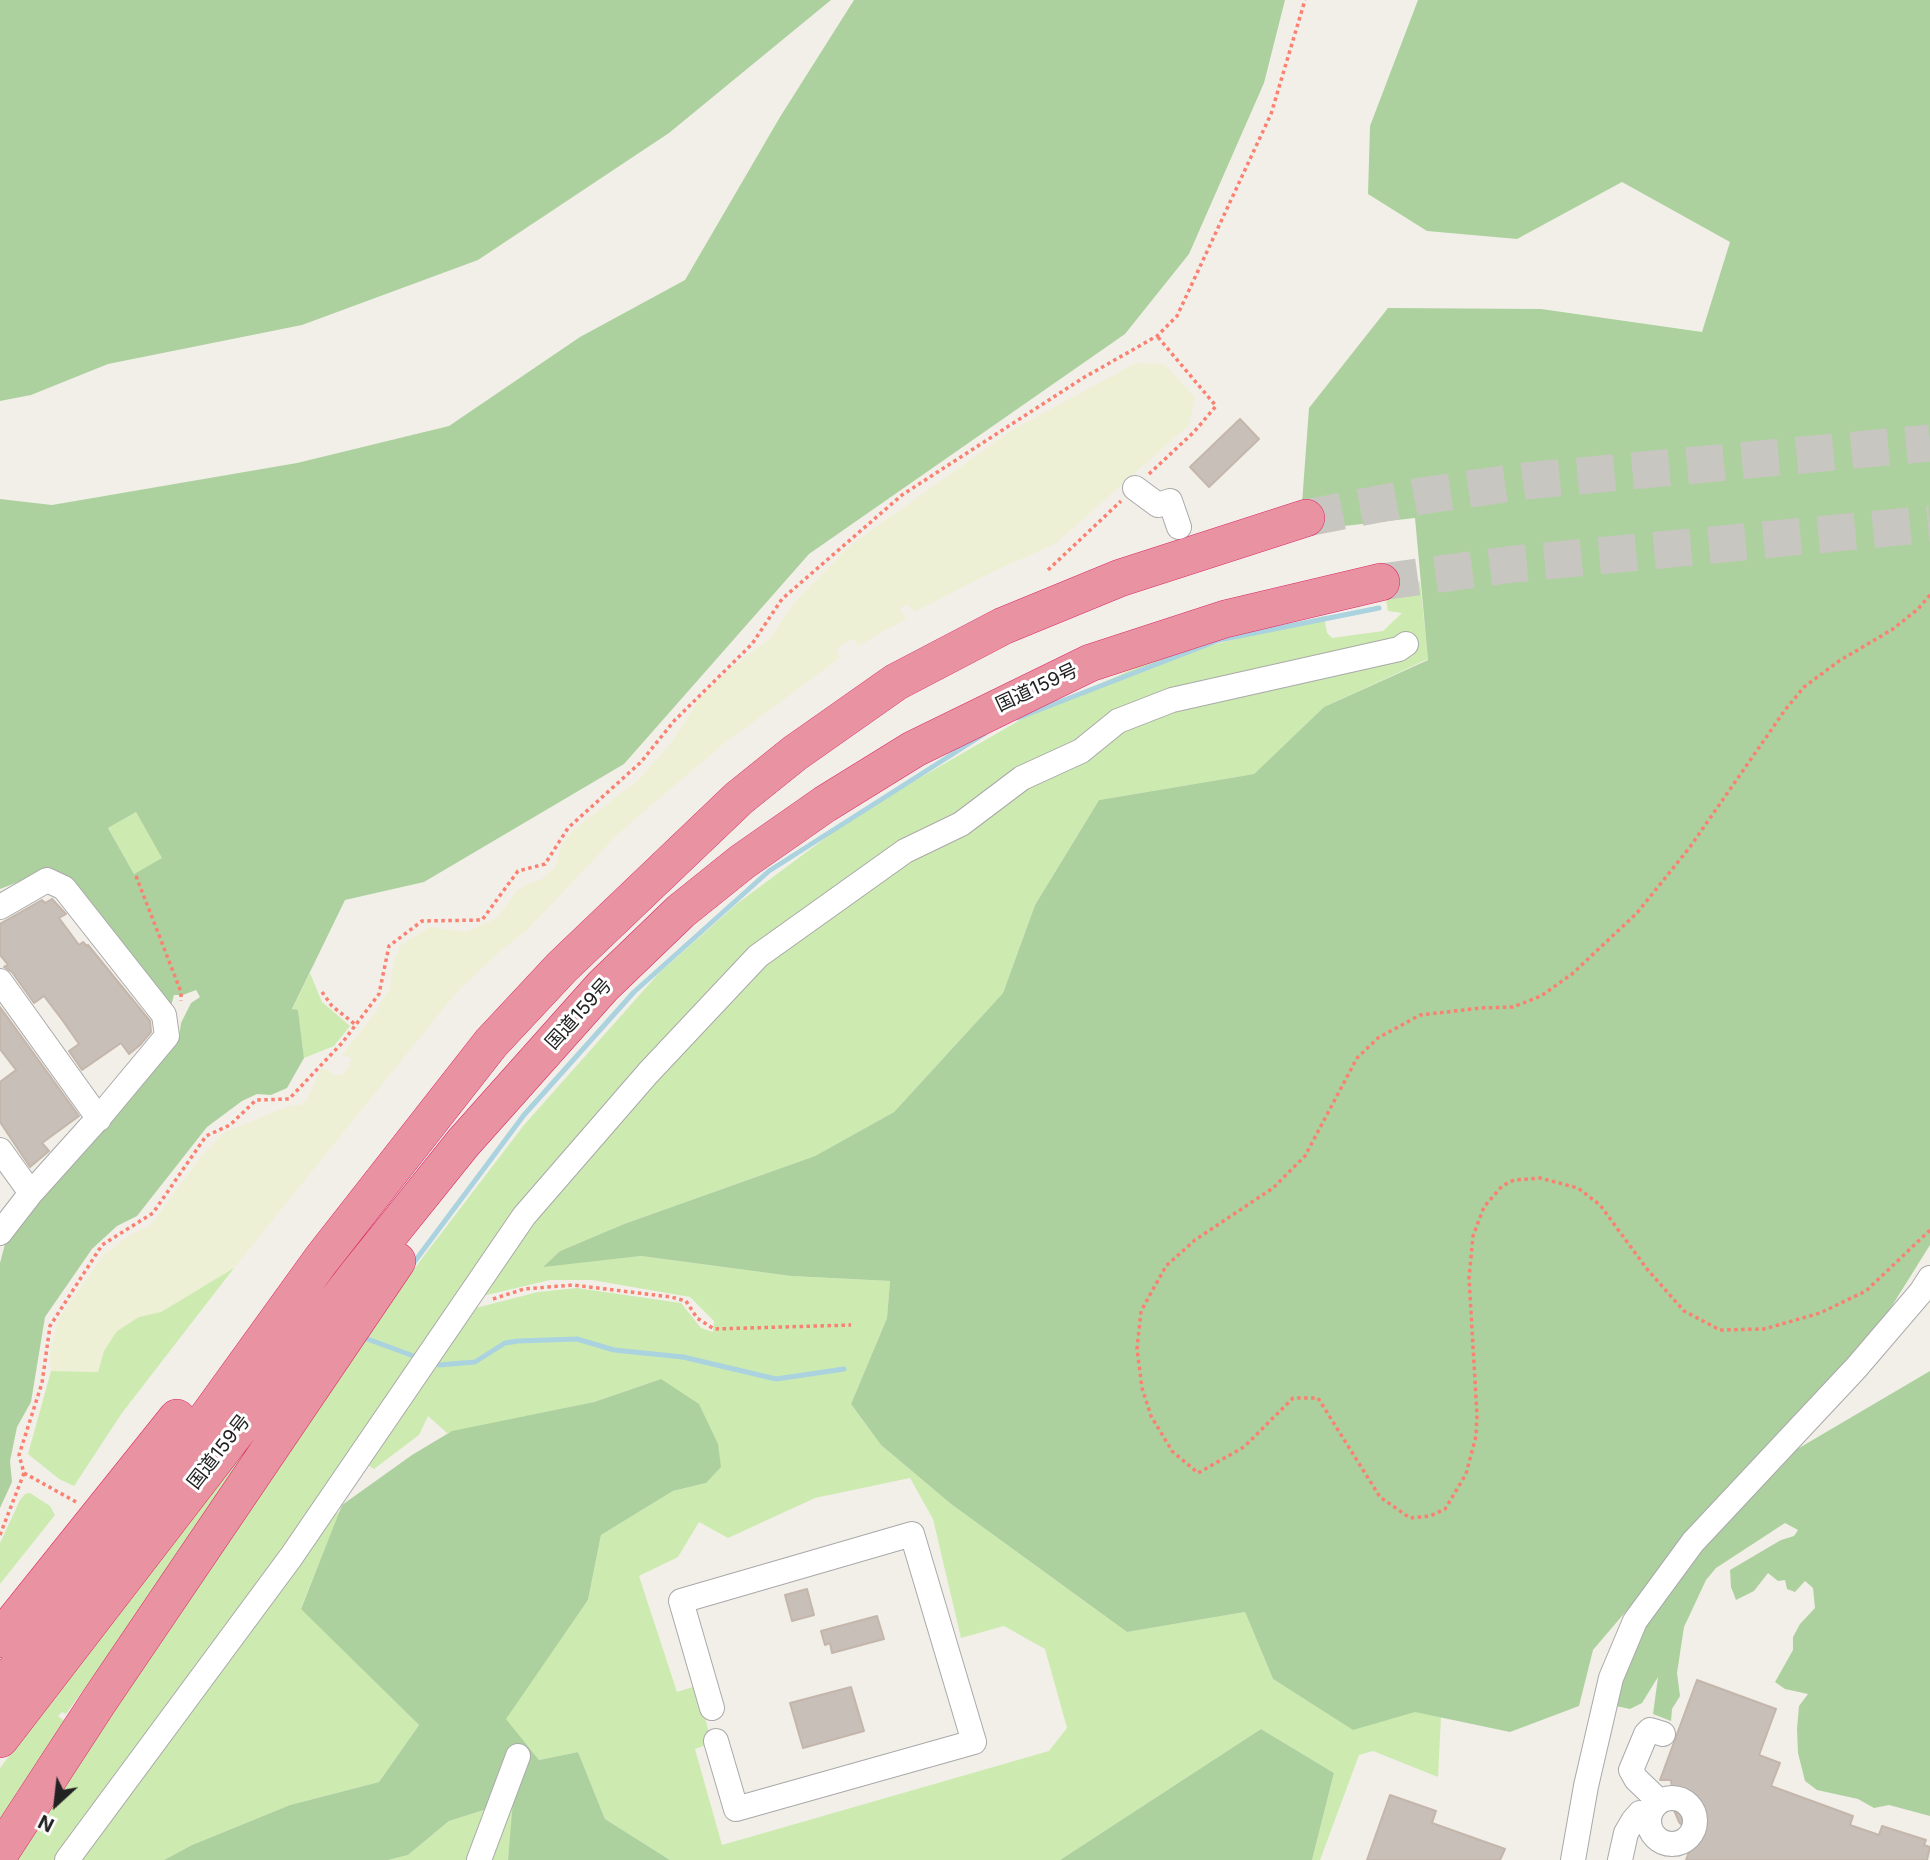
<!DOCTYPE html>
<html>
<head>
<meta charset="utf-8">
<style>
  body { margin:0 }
  #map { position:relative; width:1930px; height:1860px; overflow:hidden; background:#f2efe9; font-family:Inter,sans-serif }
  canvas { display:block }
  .north { position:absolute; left:21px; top:1769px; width:70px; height:70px; -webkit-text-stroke:5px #fff; paint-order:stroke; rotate:207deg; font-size:19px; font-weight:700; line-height:28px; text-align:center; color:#222 }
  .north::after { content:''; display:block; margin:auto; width:24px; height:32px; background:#222; clip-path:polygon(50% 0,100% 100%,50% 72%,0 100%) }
</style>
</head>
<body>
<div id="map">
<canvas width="1930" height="1860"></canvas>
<div class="north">N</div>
</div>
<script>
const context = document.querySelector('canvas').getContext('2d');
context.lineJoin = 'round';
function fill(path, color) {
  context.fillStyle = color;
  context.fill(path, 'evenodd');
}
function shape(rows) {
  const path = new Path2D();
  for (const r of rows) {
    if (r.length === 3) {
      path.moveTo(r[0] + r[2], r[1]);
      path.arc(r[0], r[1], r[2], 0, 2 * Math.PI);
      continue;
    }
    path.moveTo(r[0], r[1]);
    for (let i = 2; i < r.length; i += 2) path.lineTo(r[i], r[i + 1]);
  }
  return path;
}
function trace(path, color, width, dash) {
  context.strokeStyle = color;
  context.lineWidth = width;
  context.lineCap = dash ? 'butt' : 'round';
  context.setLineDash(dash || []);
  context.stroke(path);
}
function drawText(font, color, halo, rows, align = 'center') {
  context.font = font + ' Inter,"Noto Sans JP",sans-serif';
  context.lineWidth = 6;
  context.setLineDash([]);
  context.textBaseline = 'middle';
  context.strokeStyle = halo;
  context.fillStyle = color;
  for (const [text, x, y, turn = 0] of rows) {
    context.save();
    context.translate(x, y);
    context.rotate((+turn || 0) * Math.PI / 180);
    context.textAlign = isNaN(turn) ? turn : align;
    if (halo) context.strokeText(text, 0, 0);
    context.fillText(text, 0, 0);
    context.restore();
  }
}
fill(shape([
  [1136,363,1164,364,1195,397,1189,425,1055,544,990,573,915,612,907,604,900,609,906,619,858,646,853,638,836,649,840,658,722,745,619,833,527,930,499,952,456,993,234,1268,161,1312,139,1317,104,1351,98,1372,51,1371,50,1352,59,1318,104,1254,130,1235,150,1226,201,1156,225,1132,289,1106,301,1105,308,1098,321,1069,327,1069,334,1075,343,1075,350,1066,351,1058,342,1055,375,1013,389,989,395,958,401,945,430,927,466,932,497,918,516,892,525,885,542,879,555,868,562,844,572,831,637,781,671,743,699,699,732,667,769,639,794,603,848,547,1012,430]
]), '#eef0d5');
fill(shape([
  [1420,581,1428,659,1324,707,1254,774,1099,800,1035,905,1003,993,894,1112,815,1156,624,1224,560,1251,544,1266,641,1256,791,1276,890,1281,887,1318,851,1404,881,1445,951,1504,1127,1632,1245,1612,1273,1679,1352,1729,1415,1711,1441,1717,1438,1777,1373,1751,1359,1755,1320,1860,1312,1860,1334,1773,1261,1729,1060,1860,670,1860,605,1819,578,1752,539,1760,505,1719,588,1600,601,1535,673,1491,706,1483,661,1379,594,1402,447,1433,428,1416,419,1435,374,1469,363,1462,468,1310,538,1292,577,1288,681,1303,701,1328,713,1332,714,1321,690,1297,592,1280,550,1280,474,1298,523,1228,737,987,827,914,1150,703,794,926,623,1089,61,1860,13,1860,345,1365,423,1257,524,1125,659,973,738,903,859,813,1027,716,1151,661,1324,616,1327,633,1332,638,1383,631,1402,613,1388,611,1386,600],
  [910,1478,933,1519,961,1638,1004,1626,1045,1649,1067,1728,1049,1751,722,1845,695,1749,712,1743,696,1686,677,1692,639,1576,678,1557,699,1522,728,1538,815,1498],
  [136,812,163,858,134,874,108,828],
  [310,973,322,1002,350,1026,334,1046,304,1058,298,1010,292,1010],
  [234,1268,122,1413,74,1486,59,1479,28,1454,51,1371,98,1372,104,1351,117,1331,139,1317,161,1312],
  [261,1423,264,1427,96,1680,91,1679,66,1714,62,1712,58,1716,69,1724,0,1827,0,1768],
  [30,1493,50,1506,55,1515,0,1584,0,1543,20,1500,25,1494],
  [340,1511,301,1608,419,1725,379,1782,290,1805,192,1845,164,1860,75,1860,318,1528],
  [514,1801,508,1860,388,1860,408,1855,449,1821]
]), '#cdebb0');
fill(shape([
  [0,0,831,0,669,133,478,260,302,325,108,364,31,395,0,401],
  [854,0,1285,0,1264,83,1189,254,1125,334,809,554,624,764,424,882,345,900,292,1009,298,1010,304,1058,287,1088,271,1095,257,1094,242,1101,207,1127,137,1216,117,1226,92,1249,45,1317,31,1402,17,1427,10,1461,12,1482,0,1508,0,1263,5,1244,13,1231,179,1038,181,1023,191,1003,200,997,196,990,183,995,174,995,171,1006,159,995,70,877,56,871,44,872,0,889,0,499,52,505,297,463,449,426,580,337,685,280,780,117],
  [136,812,162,858,134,874,108,828],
  [1418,0,1930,0,1930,1245,1875,1333,1777,1434,1593,1650,1579,1706,1510,1732,1415,1712,1353,1730,1273,1679,1245,1612,1127,1632,951,1504,881,1445,851,1404,887,1318,890,1281,791,1276,641,1256,543,1267,560,1251,624,1224,815,1156,894,1112,1003,993,1035,905,1099,800,1254,774,1324,707,1428,660,1415,518,1300,531,1309,408,1388,308,1541,309,1702,332,1730,242,1622,182,1517,239,1427,231,1368,194,1370,126],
  [1930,1371,1930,1816,1889,1805,1874,1808,1858,1799,1817,1790,1805,1781,1798,1753,1797,1729,1799,1706,1808,1694,1785,1689,1775,1682,1793,1650,1793,1637,1800,1624,1815,1608,1813,1588,1805,1581,1795,1592,1787,1589,1785,1580,1778,1581,1768,1573,1754,1591,1736,1600,1731,1587,1730,1570,1781,1540,1794,1536,1798,1530,1785,1523,1716,1568,1706,1580,1684,1627,1677,1673,1680,1696,1672,1709,1671,1721,1653,1714,1658,1677,1642,1703,1630,1709,1616,1706,1619,1678,1664,1586,1782,1458],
  [661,1379,699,1404,718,1444,721,1467,706,1483,673,1491,601,1535,588,1600,506,1719,539,1760,578,1752,605,1819,670,1860,508,1860,513,1801,449,1821,408,1855,388,1860,164,1860,192,1845,290,1805,379,1782,419,1725,301,1609,342,1505,412,1455,452,1431,594,1402],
  [1261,1729,1334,1773,1312,1860,1060,1860]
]), '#add19e');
trace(shape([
  [1018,718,1219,640,1379,608],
  [412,1265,524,1115,634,992,769,871,984,734],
  [362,1337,419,1358],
  [431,1362,439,1365,475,1362,505,1343,518,1341,577,1339,614,1350,683,1357,776,1379,844,1369]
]), '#aad3df', 5);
const building = shape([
  [1240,419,1259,439,1209,487,1190,467,1240,419],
  [52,899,66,914,59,918,79,945,83,942,87,946,88,945,150,1021,151,1032,140,1045,129,1054,121,1043,82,1070,69,1051,79,1044,63,1021,44,996,34,1003,12,972,4,967,8,965,0,955,0,924,42,900,45,903,52,899],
  [0,1007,79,1116,42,1143,49,1151,30,1167,0,1122,0,1082,16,1070,0,1049,0,1007],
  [807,1589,814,1615,792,1621,785,1595,807,1589],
  [877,1616,884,1639,832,1653,830,1643,825,1645,821,1631,877,1616],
  [1697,1680,1776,1709,1759,1755,1780,1763,1771,1786,1853,1816,1850,1825,1879,1835,1882,1826,1926,1840,1924,1845,1930,1847,1927,1860,1686,1860,1694,1838,1679,1822,1674,1810,1671,1780,1660,1780,1697,1680],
  [851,1687,864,1731,803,1748,790,1703,851,1687],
  [1390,1795,1436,1811,1432,1823,1505,1849,1500,1860,1367,1860,1390,1795]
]);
fill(building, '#c7bfb8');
trace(building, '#c4b6ab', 2);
trace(shape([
  [1306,518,1421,496,1525,481,1930,443],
  [1381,582,1514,564,1930,524]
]), '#c8c6c1', 37, [37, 18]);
const minor = shape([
  [1135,488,1158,505,1170,501,1179,527],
  [0,907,47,880,64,888,164,1015,167,1036,102,1114,31,1193,0,1233],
  [0,981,99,1119],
  [0,1150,31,1193],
  [712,1708,681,1601,912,1534,974,1742,736,1809,716,1741],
  [1672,1821,23],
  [1659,1801,1636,1779,1631,1770,1646,1734,1650,1730,1663,1734],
  [67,1860,291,1557,524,1216,648,1073,758,956,905,851,961,824,1022,778,1081,751,1118,721,1172,700,1399,649,1406,644],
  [479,1860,518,1756],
  [1573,1860,1586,1786,1611,1678,1635,1621,1693,1542,1856,1368,1921,1292,1930,1278],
  [1620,1860,1626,1833,1633,1821,1640,1813,1649,1815]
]);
const highway = shape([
  [0,1639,177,1418],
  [0,1691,186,1447,321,1260,491,1043,562,967,739,798,795,753,896,682,1003,626,1120,578,1306,518],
  [0,1739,357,1275,463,1143,603,986,681,911,742,862,825,804,914,749,1090,663,1225,619,1381,582],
  [0,1853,99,1701,397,1261]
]);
trace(minor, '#a9a9a9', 26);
trace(highway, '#dc2a67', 38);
trace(shape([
  [1149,474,1194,432,1216,406,1157,336],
  [1048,570,1121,501],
  [1930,595,1918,609,1893,629,1839,661,1804,687,1785,710,1690,847,1637,913,1572,974,1541,996,1513,1007,1481,1008,1420,1015,1378,1038,1357,1058,1305,1156,1273,1188,1195,1240,1166,1266,1141,1311,1137,1349,1142,1388,1151,1416,1172,1451,1198,1473,1244,1447,1293,1398,1318,1398,1380,1497,1410,1518,1430,1516,1445,1509,1466,1474,1476,1436,1477,1415,1469,1278,1473,1236,1484,1207,1502,1186,1514,1180,1540,1178,1578,1188,1600,1205,1647,1269,1684,1311,1720,1330,1764,1329,1820,1313,1866,1291,1930,1230],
  [136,876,181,992,181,1001],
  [322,992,332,1006,356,1025],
  [493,1299,524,1289,573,1285,671,1297,686,1301,697,1318,714,1329,851,1325],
  [24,1473,78,1503],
  [0,1535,24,1473,19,1455,42,1383,50,1326,102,1245,153,1213,206,1136,230,1125,256,1100,289,1099,342,1043,379,994,389,946,422,921,482,920,518,871,545,864,568,828,641,762,674,721,752,644,782,599,902,495,1083,378,1157,336,1177,316,1271,114,1305,0]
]), '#fa8072', 3.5, [3.5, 3.5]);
trace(minor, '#fff', 24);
trace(highway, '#e892a2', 37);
drawText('19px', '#222', '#fff', [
  ["国道159号",1037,688,-25],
  ["国道159号",579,1014,-48],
  ["国道159号",219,1452,-52]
]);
</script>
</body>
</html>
